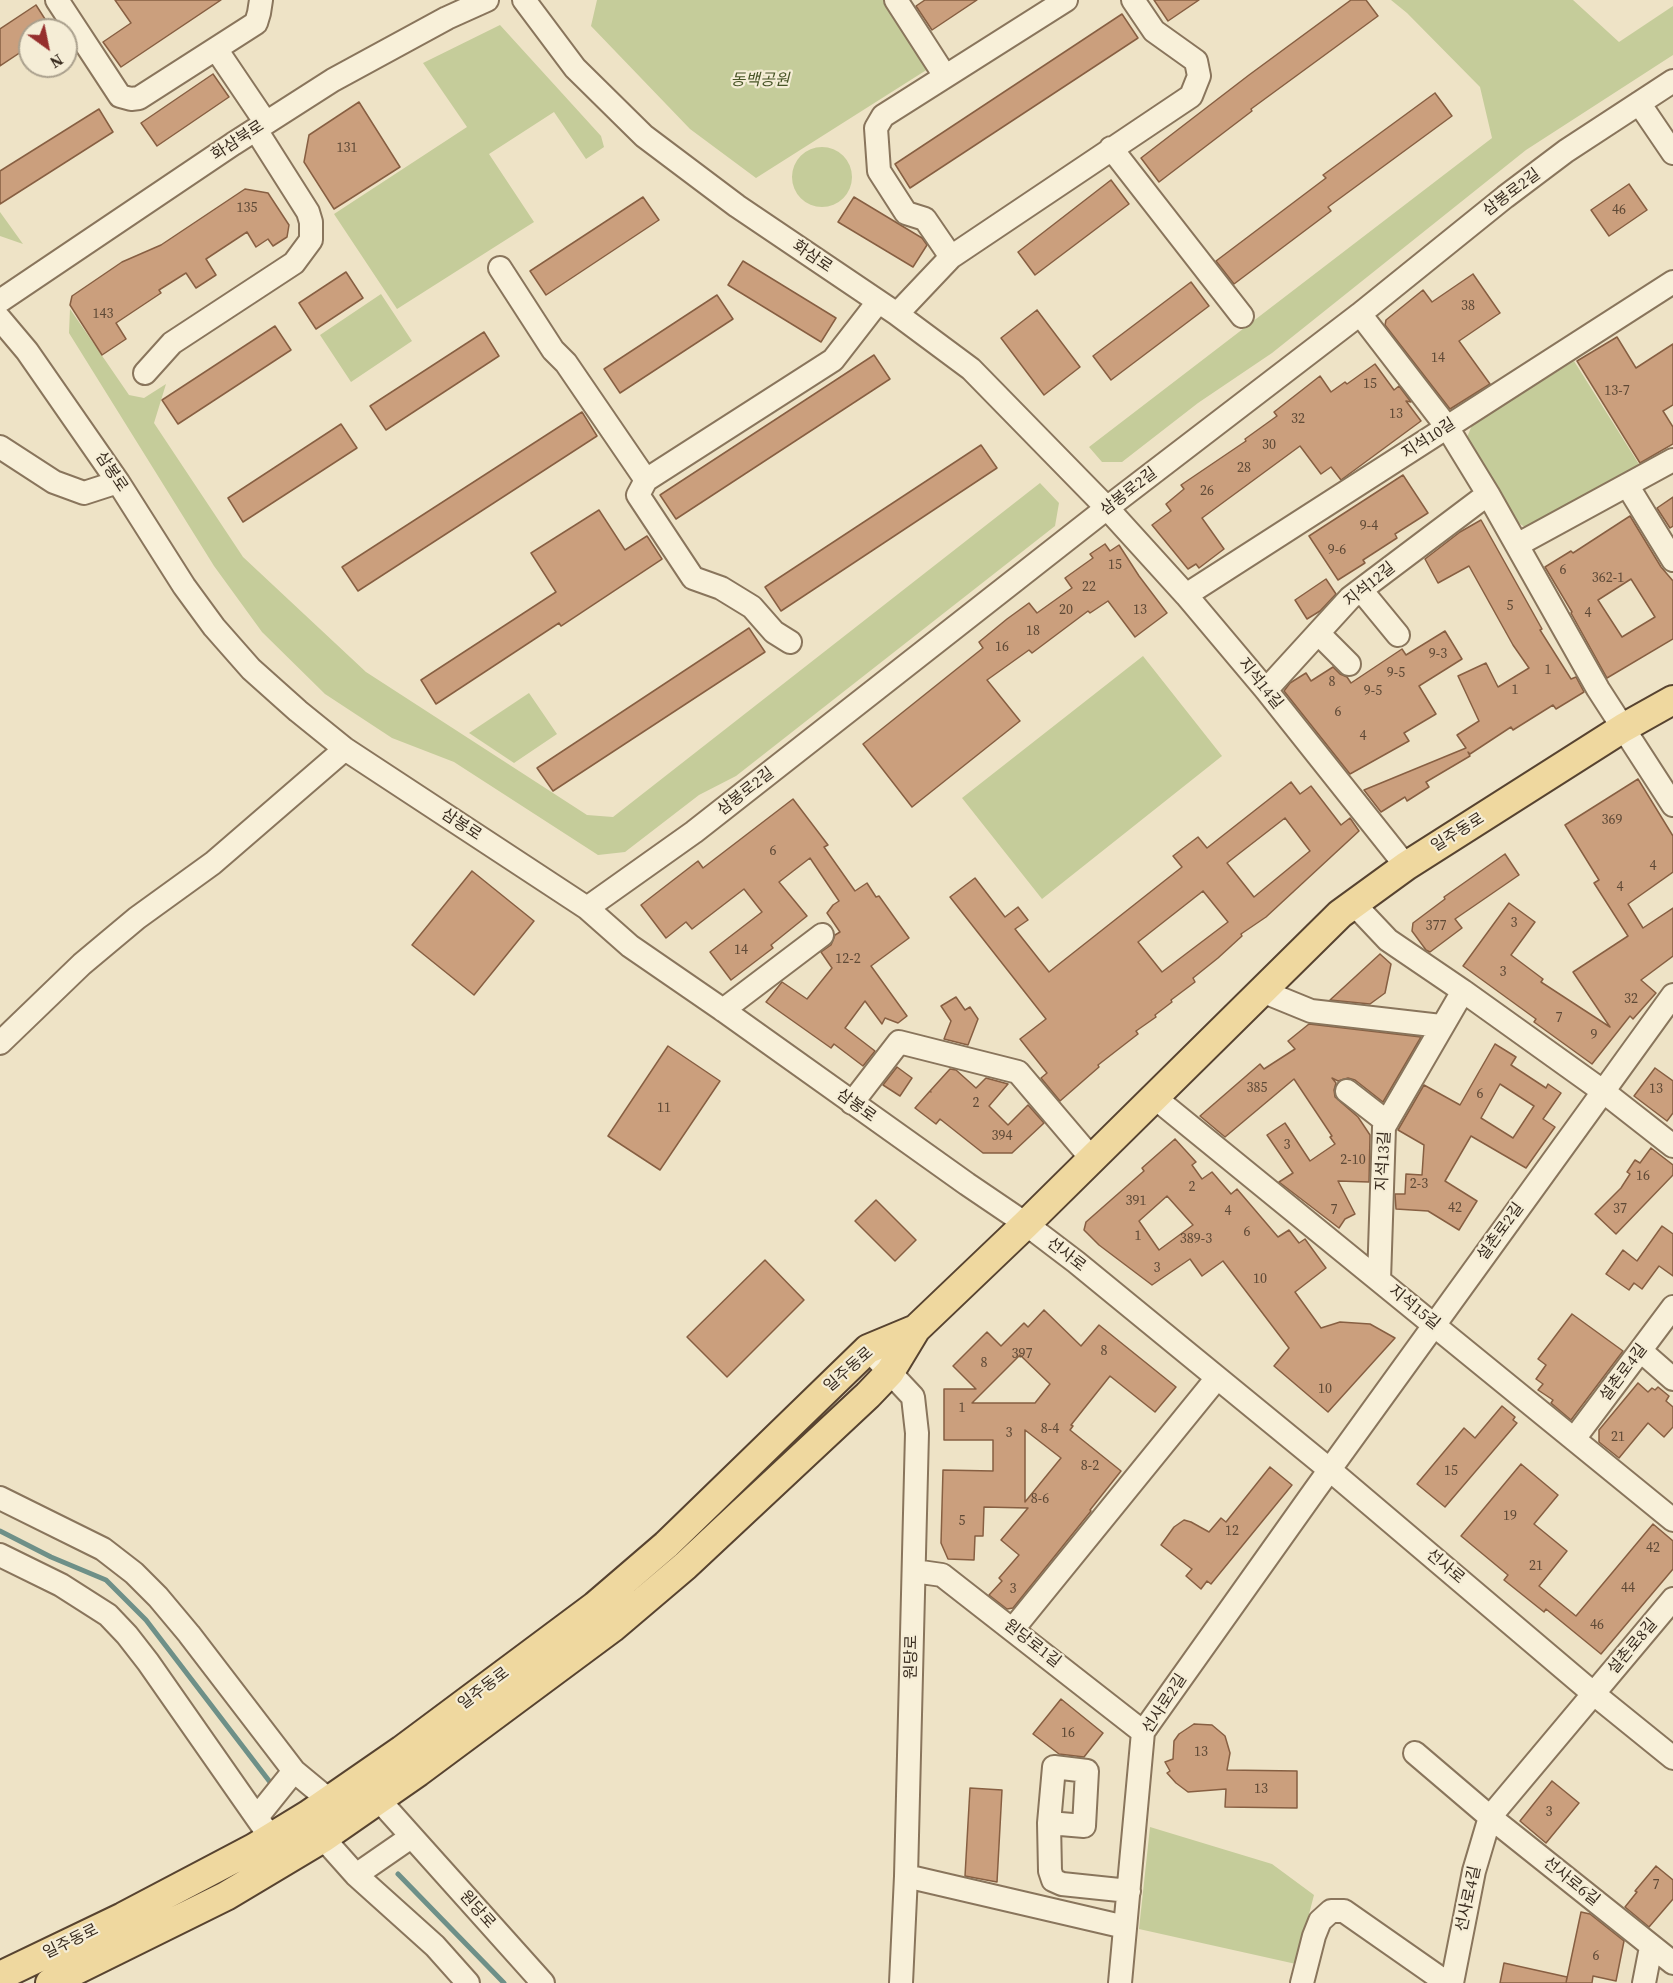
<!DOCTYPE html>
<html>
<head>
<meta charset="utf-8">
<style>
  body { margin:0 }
  #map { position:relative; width:1673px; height:1983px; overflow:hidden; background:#eee3c6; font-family:"Source Serif 4",serif }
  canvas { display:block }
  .north { position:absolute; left:18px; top:18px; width:60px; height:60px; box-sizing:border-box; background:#f5edd6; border:2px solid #aaa08d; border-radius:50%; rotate:147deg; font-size:16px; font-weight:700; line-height:24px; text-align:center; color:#392c1f }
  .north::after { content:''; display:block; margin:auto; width:21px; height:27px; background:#962f2d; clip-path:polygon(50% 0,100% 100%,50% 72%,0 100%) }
</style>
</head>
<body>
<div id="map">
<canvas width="1673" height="1983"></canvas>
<div class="north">N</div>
</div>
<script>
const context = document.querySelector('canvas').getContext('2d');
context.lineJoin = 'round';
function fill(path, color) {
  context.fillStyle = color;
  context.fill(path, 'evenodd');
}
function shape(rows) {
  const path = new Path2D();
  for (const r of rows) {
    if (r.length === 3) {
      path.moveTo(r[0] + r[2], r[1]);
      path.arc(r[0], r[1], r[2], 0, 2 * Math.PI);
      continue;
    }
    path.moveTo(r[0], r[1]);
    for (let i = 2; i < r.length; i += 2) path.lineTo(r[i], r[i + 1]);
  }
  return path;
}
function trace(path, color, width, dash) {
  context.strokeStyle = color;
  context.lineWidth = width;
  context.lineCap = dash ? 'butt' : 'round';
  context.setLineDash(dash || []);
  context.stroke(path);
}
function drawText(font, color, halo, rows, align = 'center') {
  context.font = font + ' "Source Serif 4","Noto Sans KR",serif';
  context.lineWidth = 4.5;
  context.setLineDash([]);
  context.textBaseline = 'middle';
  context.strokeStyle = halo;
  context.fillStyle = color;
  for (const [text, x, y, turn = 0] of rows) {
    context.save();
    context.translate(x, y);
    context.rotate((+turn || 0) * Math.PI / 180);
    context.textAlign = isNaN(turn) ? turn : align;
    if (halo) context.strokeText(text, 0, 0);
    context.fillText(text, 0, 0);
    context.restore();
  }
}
fill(shape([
  [597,0,884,0,928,69,756,178,690,129,591,26],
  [1391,0,1573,0,1619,42,1673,6,1673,55,1526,150,1272,353,1198,403,1122,462,1102,462,1089,447,1492,138,1480,87,1407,13],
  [500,25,601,136,604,147,586,159,554,112,489,154,534,222,397,309,334,214,467,127,423,63],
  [822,177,30],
  [0,212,23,244,0,236],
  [381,294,412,341,351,382,320,335],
  [70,309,129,395,144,398,166,384,154,423,243,557,366,672,587,815,613,817,1040,483,1059,503,1055,526,736,776,699,795,625,852,598,855,454,762,392,738,325,694,262,632,214,566,69,333],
  [1574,361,1642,469,1530,530,1515,521,1466,440,1472,425],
  [1143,656,1222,756,1042,899,962,798],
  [529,693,557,734,514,763,469,733],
  [1150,1827,1272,1864,1314,1895,1296,1964,1139,1929]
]), '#c5cc9a');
trace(shape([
  [0,1531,51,1557,106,1580,146,1620,273,1786],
  [398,1874,504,1983]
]), '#6e9088', 5);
const building = shape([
  [115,0,221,0,121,67,103,42,131,23,115,0],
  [925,0,977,0,932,30,916,6,925,0],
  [1154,0,1199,0,1168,21,1154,0],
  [1351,0,1366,0,1378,16,1251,109,1252,111,1159,182,1141,158,1249,75,1351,0],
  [36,5,52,30,30,30,30,46,0,66,0,29,36,5],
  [1122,14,1138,38,910,188,895,164,1122,14],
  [213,74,229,97,157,146,141,123,213,74],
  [1435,93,1452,116,1328,207,1331,211,1234,284,1216,261,1326,178,1323,175,1435,93],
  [359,102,400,167,334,209,304,162,309,135,359,102],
  [99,109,113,132,0,204,0,171,99,109],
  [1111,180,1129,204,1035,275,1018,252,1111,180],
  [1629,184,1647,210,1609,236,1591,210,1629,184],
  [245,189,268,193,289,225,287,237,273,246,268,239,256,247,247,232,206,259,216,275,196,288,186,273,159,290,161,293,116,323,126,339,102,355,70,305,72,296,122,262,161,245,245,189],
  [643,197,659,220,546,295,530,271,643,197],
  [854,197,922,238,927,245,913,267,838,222,854,197],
  [743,261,836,318,821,342,728,285,743,261],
  [346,272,363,298,316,329,299,303,346,272],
  [1473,274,1500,313,1459,341,1490,384,1450,409,1385,325,1386,320,1423,290,1432,302,1473,274],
  [1191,282,1209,306,1111,380,1093,356,1191,282],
  [717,295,733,319,620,393,604,369,717,295],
  [1037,310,1080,367,1044,395,1001,338,1037,310],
  [275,326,291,350,178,424,162,400,275,326],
  [484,332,499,356,386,430,370,406,484,332],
  [1617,337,1636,368,1673,344,1673,405,1663,411,1673,427,1673,444,1640,463,1577,361,1617,337],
  [874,355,890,379,676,519,660,495,874,355],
  [1375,364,1394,390,1399,386,1411,402,1406,401,1421,421,1341,480,1331,467,1321,474,1300,446,1202,518,1224,549,1199,568,1196,564,1188,569,1152,525,1171,511,1166,504,1184,489,1181,485,1246,441,1245,439,1277,416,1274,412,1320,376,1331,392,1345,382,1347,384,1375,364],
  [582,412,597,436,358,591,342,567,582,412],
  [341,424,357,448,243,522,228,498,341,424],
  [981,445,997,468,781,611,765,587,981,445],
  [1403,475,1428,513,1395,534,1397,538,1363,560,1365,563,1338,580,1309,536,1403,475],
  [1673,497,1673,526,1670,528,1657,508,1673,497],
  [599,510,625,550,647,536,662,559,561,626,559,623,436,704,421,680,556,592,531,553,599,510],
  [1630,516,1661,567,1673,581,1673,639,1607,678,1571,613,1572,612,1545,567,1571,551,1573,553,1630,516],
  [1631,579,1655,617,1622,637,1598,600,1631,579],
  [1481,520,1542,629,1540,630,1571,679,1576,677,1584,692,1556,709,1553,705,1513,730,1511,727,1470,754,1468,752,1470,756,1426,782,1429,787,1407,801,1405,797,1381,812,1364,790,1466,748,1457,735,1479,721,1458,676,1486,663,1498,687,1529,668,1513,645,1469,566,1438,583,1425,559,1460,532,1481,520],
  [1105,544,1110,551,1119,545,1139,576,1167,613,1135,637,1108,601,1090,613,1088,611,1032,653,1029,650,987,680,1020,721,912,807,863,744,983,648,979,642,1007,619,1029,603,1037,613,1072,588,1065,578,1093,558,1090,554,1105,544],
  [1326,579,1336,594,1320,611,1307,619,1295,600,1326,579],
  [749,628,765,652,553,791,537,768,749,628],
  [1445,631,1462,659,1419,686,1436,714,1404,733,1409,741,1350,774,1284,691,1290,683,1306,673,1311,681,1333,667,1340,674,1347,677,1351,683,1402,649,1406,655,1445,631],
  [1638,779,1673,836,1673,872,1628,904,1643,928,1673,908,1673,956,1641,980,1656,993,1633,1019,1630,1016,1592,1064,1534,1022,1536,1019,1463,966,1509,903,1535,922,1511,955,1543,979,1541,982,1610,1027,1573,972,1628,936,1594,883,1599,880,1565,825,1638,779],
  [1291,782,1300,794,1311,786,1341,825,1350,818,1359,831,1266,917,1241,934,1242,936,1218,958,1193,978,1195,982,1171,1000,1172,1002,1155,1015,1156,1017,1136,1031,1138,1034,1098,1065,1099,1067,1060,1101,1041,1078,1047,1073,1020,1039,1046,1019,950,897,975,878,1005,917,1018,907,1028,920,1015,929,1049,972,1182,867,1173,856,1198,837,1207,848,1291,782],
  [1285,818,1310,851,1254,897,1227,863,1285,818],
  [1203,891,1228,922,1162,972,1138,942,1203,891],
  [793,799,828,845,824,847,855,891,867,883,876,897,879,896,909,938,871,966,907,1016,898,1023,885,1018,882,1024,865,1001,845,1028,875,1051,863,1066,834,1044,831,1048,766,1002,782,982,807,999,832,968,821,952,831,945,835,935,840,932,827,913,833,905,839,901,810,858,779,882,807,916,771,945,773,948,731,980,710,952,762,912,744,889,692,929,686,922,666,938,641,905,698,861,703,868,793,799],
  [1505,854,1519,875,1455,919,1462,928,1430,952,1426,950,1412,931,1413,923,1445,899,1444,897,1505,854],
  [472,871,534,921,474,995,412,945,472,871],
  [1380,954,1391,964,1385,993,1370,1004,1330,1000,1380,954],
  [956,997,965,1010,970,1007,978,1019,968,1045,944,1039,951,1021,941,1006,956,997],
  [1309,1024,1421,1037,1383,1102,1355,1080,1348,1078,1338,1081,1332,1078,1336,1083,1334,1090,1335,1097,1358,1117,1370,1135,1369,1182,1338,1181,1355,1214,1345,1219,1339,1228,1279,1182,1293,1173,1267,1135,1285,1123,1310,1161,1335,1144,1330,1137,1332,1136,1294,1079,1225,1137,1200,1116,1260,1064,1264,1069,1295,1049,1288,1041,1309,1024],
  [1495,1044,1516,1057,1511,1065,1546,1088,1548,1084,1561,1093,1543,1119,1555,1127,1526,1168,1471,1136,1445,1181,1477,1201,1459,1230,1428,1211,1396,1209,1395,1194,1405,1194,1406,1174,1422,1175,1424,1145,1398,1130,1424,1085,1460,1105,1495,1044],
  [1500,1084,1534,1106,1513,1138,1481,1118,1500,1084],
  [668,1046,720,1081,660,1170,608,1136,668,1046],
  [897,1067,912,1078,900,1096,883,1085,897,1067],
  [1655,1068,1673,1081,1673,1113,1667,1121,1634,1096,1655,1068],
  [950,1069,956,1070,976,1088,986,1078,1008,1084,989,1106,1008,1125,1028,1105,1044,1123,1012,1153,983,1153,940,1119,936,1124,915,1108,930,1091,931,1092,930,1091,950,1069],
  [1175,1139,1196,1162,1192,1165,1202,1179,1212,1172,1231,1194,1237,1189,1278,1237,1289,1230,1299,1243,1305,1239,1326,1268,1295,1292,1321,1328,1340,1322,1370,1324,1395,1338,1328,1412,1274,1366,1289,1348,1223,1261,1202,1276,1190,1259,1152,1285,1099,1245,1084,1230,1086,1222,1144,1171,1142,1168,1175,1139],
  [1167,1196,1193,1225,1159,1250,1139,1221,1167,1196],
  [1651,1148,1673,1165,1673,1175,1616,1234,1595,1214,1621,1188,1630,1174,1627,1172,1635,1160,1640,1163,1651,1148],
  [876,1200,916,1240,895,1261,855,1221,876,1200],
  [1662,1226,1673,1234,1673,1276,1659,1266,1642,1289,1634,1283,1629,1290,1606,1274,1623,1250,1637,1261,1662,1226],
  [765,1260,804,1300,727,1377,687,1337,765,1260],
  [1044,1310,1081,1346,1099,1325,1176,1387,1155,1412,1110,1376,1071,1425,1073,1426,1070,1430,1121,1471,1090,1510,1091,1511,1013,1608,1007,1609,989,1595,1002,1581,999,1578,1019,1555,1001,1540,1028,1508,984,1507,983,1536,975,1536,974,1560,948,1559,941,1543,943,1470,993,1471,993,1440,944,1440,944,1389,976,1389,953,1366,987,1332,1001,1346,1024,1323,1028,1327,1044,1310],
  [1020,1355,1050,1384,1035,1403,972,1403,1020,1355],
  [1025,1430,1061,1458,1025,1502,1025,1430],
  [1572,1314,1623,1351,1571,1420,1551,1403,1553,1400,1538,1390,1543,1384,1536,1379,1546,1365,1538,1359,1572,1314],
  [1638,1383,1648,1392,1652,1388,1655,1390,1658,1387,1669,1396,1666,1401,1673,1407,1673,1427,1664,1437,1648,1423,1619,1458,1599,1442,1599,1430,1638,1383],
  [1502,1406,1515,1417,1513,1420,1517,1423,1445,1507,1417,1484,1464,1428,1475,1438,1502,1406],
  [1521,1464,1558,1495,1534,1524,1567,1551,1539,1586,1576,1616,1653,1524,1673,1541,1673,1569,1601,1654,1546,1609,1544,1612,1504,1580,1508,1575,1461,1536,1521,1464],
  [1270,1467,1292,1485,1211,1584,1207,1581,1201,1589,1186,1576,1192,1569,1161,1545,1174,1527,1184,1520,1191,1522,1209,1532,1221,1518,1226,1522,1270,1467],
  [1061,1699,1103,1733,1084,1757,1059,1754,1033,1734,1061,1699],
  [1194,1724,1212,1725,1225,1736,1230,1753,1227,1770,1297,1771,1297,1808,1225,1807,1226,1789,1188,1792,1176,1783,1167,1773,1170,1771,1165,1762,1173,1759,1174,1741,1179,1734,1194,1724],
  [1552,1781,1579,1803,1546,1843,1520,1821,1552,1781],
  [970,1788,1002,1790,997,1882,965,1876,970,1788],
  [1656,1866,1673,1880,1673,1899,1649,1927,1625,1907,1637,1892,1635,1891,1656,1866],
  [1581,1912,1590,1914,1624,1941,1616,1981,1593,1976,1592,1983,1566,1983,1581,1912],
  [1504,1963,1567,1977,1566,1983,1500,1983,1504,1963]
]);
fill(building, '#cb9f7d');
trace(building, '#875f42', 1.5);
const minor = shape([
  [57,0,120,96,131,99,139,98,256,23,259,13,261,0],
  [524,0,575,68,644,136,737,206,897,314,971,369,1107,508,1186,595,1266,690,1406,866],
  [896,0,945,76],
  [216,49,266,123],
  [1639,103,1673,153],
  [1111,148,1242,316],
  [951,257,925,219,906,213,879,171,876,128,883,116,1066,0],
  [500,268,553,350,566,363,646,480],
  [0,301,233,144,333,80,447,18,487,0],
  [897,314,951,257,1191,96,1199,76,1196,61,1154,31,1133,0],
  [1360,314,1447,427,1488,494,1598,689,1673,805],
  [0,319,27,351,118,482,184,586,214,627,251,669,298,711,345,749,587,908,630,946,723,1010,967,1184,1026,1224,1076,1262,1330,1470,1594,1694,1673,1758],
  [145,373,172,343,294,263,311,240,311,222,308,212,256,130],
  [0,447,54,482,84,493,118,482],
  [1627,485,1673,560],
  [1517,545,1673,460],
  [1361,590,1398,635],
  [1186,595,1673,282],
  [1318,633,1349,664],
  [790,642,774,632,752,607,721,588,693,578,638,495,646,480,833,360,878,302],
  [1266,690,1350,598,1488,494],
  [1353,903,1388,940,1463,991,1604,1092,1673,1146],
  [587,908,694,832,1107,508,1360,314,1505,197,1566,151,1673,81],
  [1262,991,1311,1011,1441,1026],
  [723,1010,822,935],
  [0,1043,82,964,137,918,213,863,345,749],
  [1347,1091,1387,1122],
  [1154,1097,1673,1520],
  [852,1103,899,1042,1018,1072,1092,1159],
  [1379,1280,1384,1127,1463,991],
  [868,1349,913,1397,917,1433,906,1876,901,1983],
  [1641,1351,1673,1379],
  [1574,1439,1673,1307],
  [0,1498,103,1549,134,1573,158,1597,189,1634,294,1771,329,1800],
  [0,1555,61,1585,108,1615,127,1635,148,1662,271,1838],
  [914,1571,942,1575,1143,1732],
  [1013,1629,1217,1378],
  [1415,1753,1490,1817,1673,1963],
  [379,1800,543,1983],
  [257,1817,294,1771],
  [1049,1823,1084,1826,1087,1771,1054,1767,1049,1823,1050,1871,1053,1880,1062,1884,1129,1891],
  [323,1838,356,1875,435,1946,468,1983],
  [356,1875,411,1837],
  [906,1876,1125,1927],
  [1120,1983,1143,1732,1315,1490,1673,995],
  [1302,1983,1314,1936,1320,1921,1331,1911,1344,1911,1447,1983],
  [1452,1983,1474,1871,1490,1817,1673,1599],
  [1644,1983,1651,1947]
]);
const major = shape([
  [0,1976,123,1917,254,1848,308,1815,402,1750,595,1606,666,1545,868,1349,916,1329],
  [50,1983,226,1896,323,1838,418,1772,612,1628,685,1566,868,1395,890,1372,916,1329,1026,1224,1340,914,1406,866,1623,728,1673,700]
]);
trace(minor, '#89755c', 26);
trace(major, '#574330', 32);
trace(minor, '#f8f0d9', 22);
trace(major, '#efd89f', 28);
drawText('14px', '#5e4936', null, [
  ["131",347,148],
  ["135",247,208],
  ["46",1619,210],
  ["38",1468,306],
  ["143",103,314],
  ["14",1438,358],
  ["15",1370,384],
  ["13-7",1617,391],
  ["13",1396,414],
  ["32",1298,419],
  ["30",1269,445],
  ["28",1244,468],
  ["26",1207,491],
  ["9-4",1369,526],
  ["9-6",1337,550],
  ["15",1115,565],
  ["6",1563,570],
  ["362-1",1608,578],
  ["22",1089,587],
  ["5",1510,606],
  ["20",1066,610],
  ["13",1140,610],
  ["4",1588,613],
  ["18",1033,631],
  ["16",1002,647],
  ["9-3",1438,654],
  ["1",1548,670],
  ["9-5",1396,673],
  ["8",1332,682],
  ["1",1515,690],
  ["9-5",1373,691],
  ["6",1338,712],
  ["4",1363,736],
  ["369",1612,820],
  ["6",773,851],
  ["4",1653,866],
  ["4",1620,887],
  ["3",1514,923],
  ["377",1436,926],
  ["14",741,950],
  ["12-2",848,959],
  ["3",1503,972],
  ["32",1631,999],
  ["7",1559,1018],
  ["9",1594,1035],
  ["385",1257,1088],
  ["13",1656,1089],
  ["6",1480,1094],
  ["2",976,1103],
  ["11",664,1108],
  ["394",1002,1136],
  ["3",1287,1145],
  ["2-10",1353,1160],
  ["16",1643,1176],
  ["2-3",1419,1184],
  ["2",1192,1187],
  ["391",1136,1201],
  ["42",1455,1208],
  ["37",1620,1209],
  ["7",1334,1210],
  ["4",1228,1211],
  ["6",1247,1232],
  ["1",1138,1236],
  ["389-3",1196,1239],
  ["3",1157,1268],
  ["10",1260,1279],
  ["8",1104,1351],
  ["397",1022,1354],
  ["8",984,1363],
  ["10",1325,1389],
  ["1",962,1408],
  ["8-4",1050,1429],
  ["3",1009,1433],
  ["21",1618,1437],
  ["8-2",1090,1466],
  ["15",1451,1471],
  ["8-6",1040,1499],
  ["19",1510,1516],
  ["5",962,1521],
  ["12",1232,1531],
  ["42",1653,1548],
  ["21",1536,1566],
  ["44",1628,1588],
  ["3",1013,1589],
  ["46",1597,1625],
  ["16",1068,1733],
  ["13",1201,1752],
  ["13",1261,1789],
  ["3",1549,1812],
  ["7",1656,1885],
  ["6",1596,1956]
]);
drawText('italic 16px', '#485527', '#f5edd6', [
  ["동백공원",760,81]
]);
drawText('16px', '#392c1f', '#f5edd6', [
  ["화삼북로",238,141,-33],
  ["삼봉로2길",1512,193,-37],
  ["화삼로",812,257,34],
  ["지석10길",1429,439,-33],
  ["삼봉로",111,472,56],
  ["삼봉로2길",1129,492,-38],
  ["지석12길",1370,585,-39],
  ["지석14길",1260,684,51],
  ["삼봉로2길",746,792,-38],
  ["삼봉로",461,825,33],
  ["일주동로",1458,833,-32],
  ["삼봉로",856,1106,36],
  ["지석13길",1384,1161,-87],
  ["설촌로2길",1501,1232,-54],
  ["선사로",1066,1255,38],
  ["지석15길",1414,1308,39],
  ["일주동로",849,1370,-41],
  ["설촌로4길",1624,1373,-53],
  ["선사로",1445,1567,40],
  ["원당로1길",1032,1644,38],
  ["설촌로8길",1633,1647,-50],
  ["원당로",912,1657,-89],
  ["일주동로",484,1689,-37],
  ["선사로2길",1165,1704,-57],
  ["선사로6길",1571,1882,39],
  ["선사로4길",1469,1899,-78],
  ["원당로",477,1910,48],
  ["일주동로",71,1942,-26]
]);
</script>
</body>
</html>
